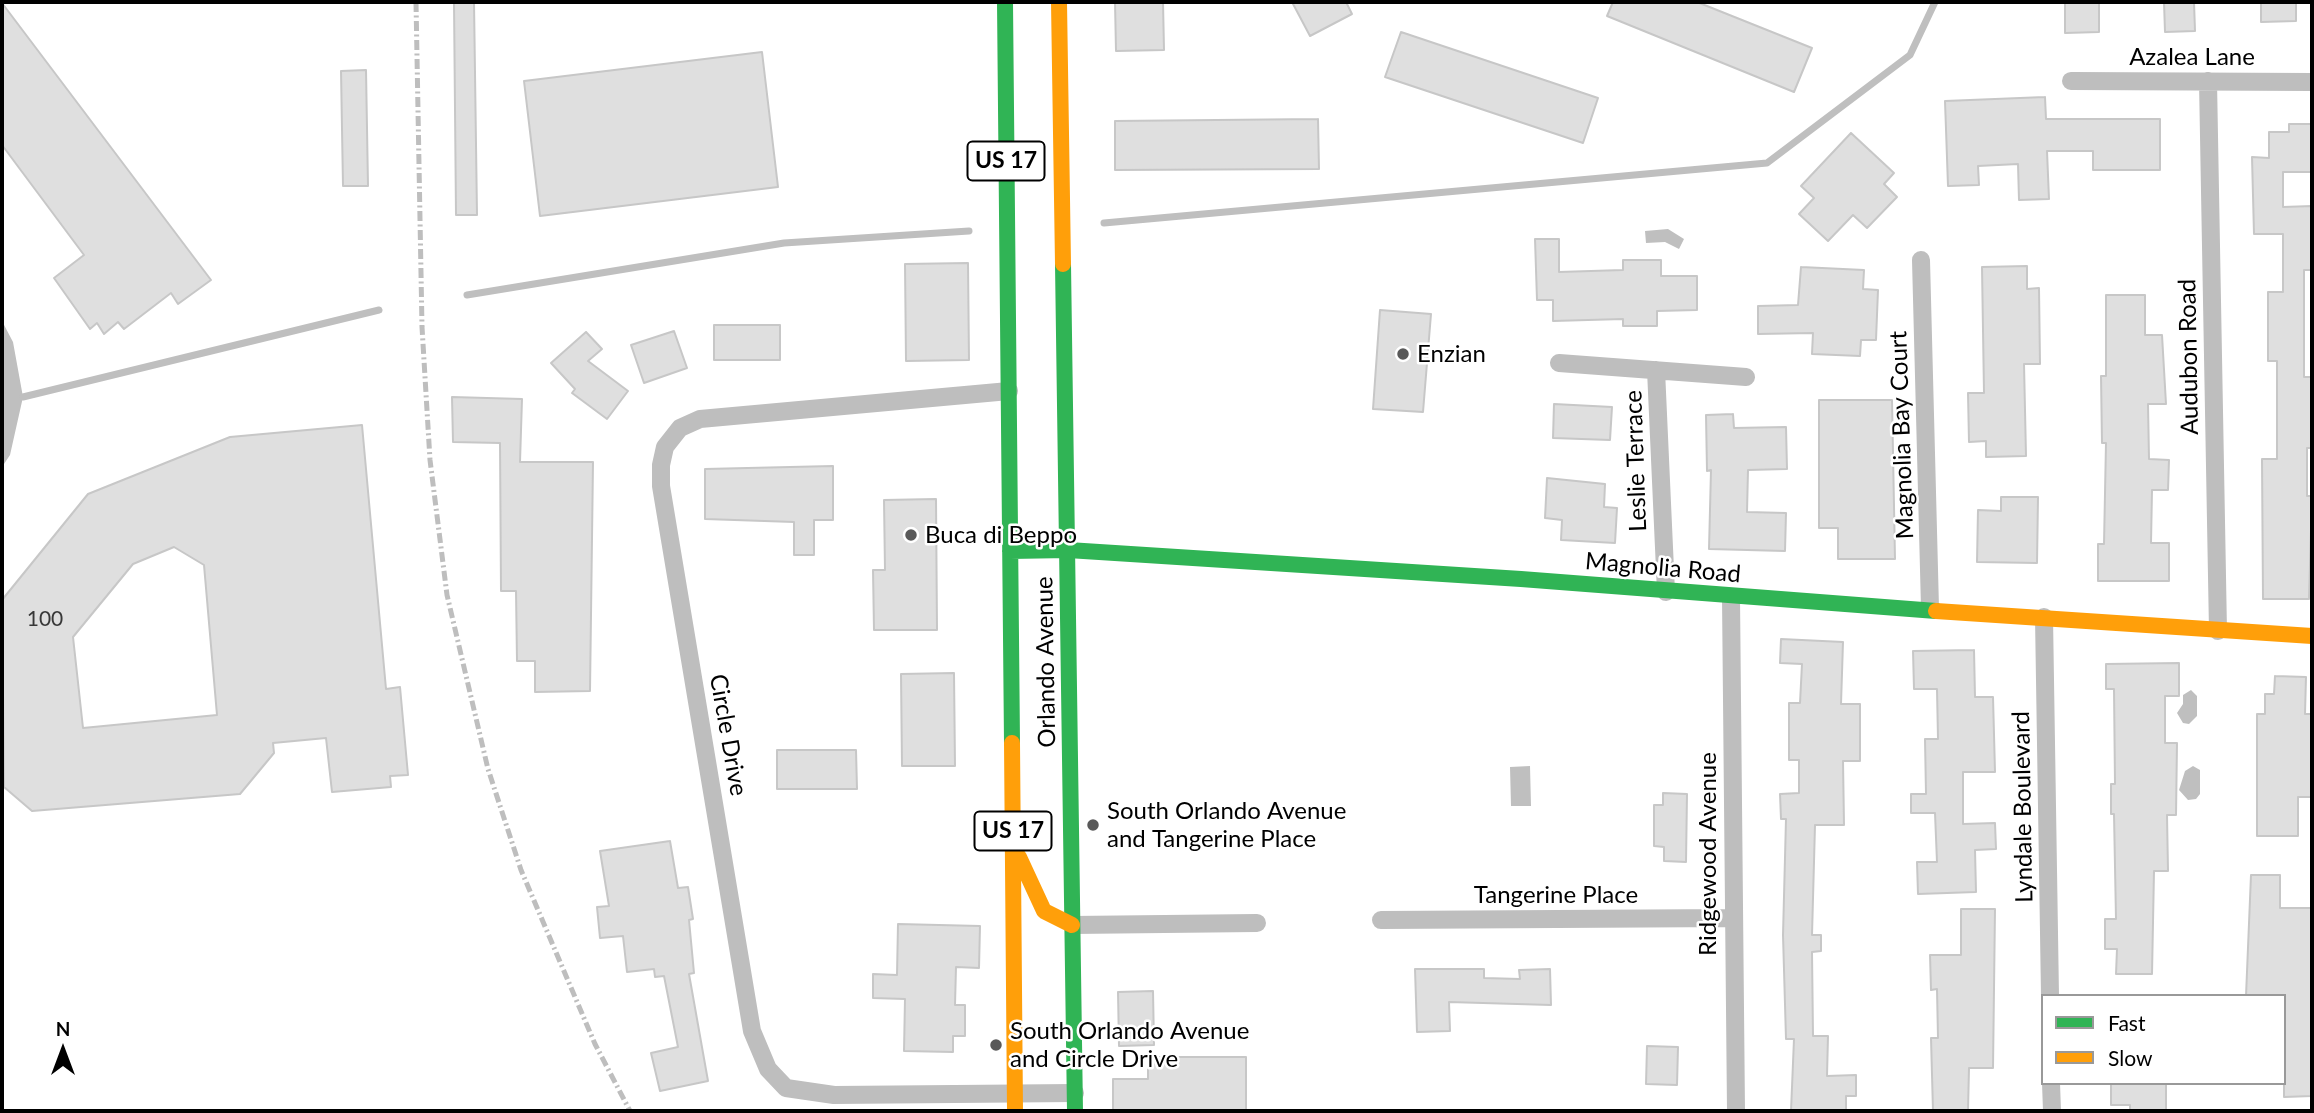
<!DOCTYPE html>
<html>
<head>
<meta charset="utf-8">
<style>
  body { margin:0 }
  #map { position:relative; width:2314px; height:1113px; overflow:hidden; background:#fff; font-family:Lato,sans-serif }
  canvas { display:block }
  .frame { position:absolute; inset:0; border:4px solid #000; pointer-events:none }
  .legend { position:absolute; left:2041px; top:994px; width:245px; height:91px; box-sizing:border-box; background:#fff; border:2px solid #999; margin:0; padding:9px 12px; list-style:none; font-size:21px; color:#000 }
  .legend li { display:flex; align-items:center; gap:14px; height:35px }
  .legend b { width:35px; border:2px solid #999 }
  .north { position:absolute; left:28px; top:1015px; width:70px; height:70px; -webkit-text-stroke:5px #fff; paint-order:stroke; rotate:0deg; font-size:19px; font-weight:700; line-height:28px; text-align:center; color:#000 }
  .north::after { content:''; display:block; margin:auto; width:24px; height:32px; background:#000; clip-path:polygon(50% 0,100% 100%,50% 72%,0 100%) }
</style>
</head>
<body>
<div id="map">
<canvas width="2314" height="1113"></canvas>
<div class="frame"></div>
<ul class="legend">
<li><b style="height:9px;background:#30b455"></b>Fast</li>
<li><b style="height:9px;background:#ff9f0a"></b>Slow</li>
</ul>
<div class="north">N</div>
</div>
<script>
const context = document.querySelector('canvas').getContext('2d');
context.lineJoin = 'round';
function fill(path, color) {
  context.fillStyle = color;
  context.fill(path, 'evenodd');
}
function shape(rows) {
  const path = new Path2D();
  for (const r of rows) {
    path.moveTo(r[0], r[1]);
    for (let i = 2; i < r.length; i += 2) path.lineTo(r[i], r[i + 1]);
  }
  return path;
}
function trace(path, color, width, dash) {
  context.strokeStyle = color;
  context.lineWidth = width;
  context.lineCap = dash ? 'butt' : 'round';
  context.setLineDash(dash || []);
  context.stroke(path);
}
function drawText(font, color, halo, rows, align = 'center') {
  context.font = font + ' Lato,sans-serif';
  context.lineWidth = 5;
  context.setLineDash([]);
  context.textBaseline = 'middle';
  context.strokeStyle = halo;
  context.fillStyle = color;
  for (const [text, x, y, turn = 0] of rows) {
    context.save();
    context.translate(x, y);
    context.rotate((+turn || 0) * Math.PI / 180);
    context.textAlign = isNaN(turn) ? turn : align;
    if (halo) context.strokeText(text, 0, 0);
    context.fillText(text, 0, 0);
    context.restore();
  }
}
fill(shape([
  [1668,229,1684,239,1679,249,1665,242,1646,243,1645,231],
  [2,321,13,342,23,397,10,455,2,467],
  [2191,690,2197,696,2197,716,2189,724,2183,723,2177,713,2183,704,2183,695],
  [1530,766,1531,806,1511,806,1510,767],
  [2193,766,2200,770,2200,794,2196,799,2188,800,2179,790,2185,771]
]), '#bfbfbf');
trace(shape([
  [1104,223,1767,163,1910,55,1935,2],
  [467,295,784,243,969,231],
  [23,397,379,310]
]), '#bfbfbf', 7);
const building = shape([
  [454,2,474,2,477,215,456,215,454,2],
  [1115,2,1163,2,1164,50,1116,51,1115,2],
  [1292,2,1346,2,1352,14,1310,36,1292,2],
  [1613,2,1697,2,1812,48,1794,92,1607,16,1613,2],
  [2065,2,2099,2,2099,32,2065,33,2065,2],
  [2164,2,2194,2,2195,31,2165,32,2164,2],
  [2261,2,2296,2,2296,21,2261,22,2261,2],
  [2,3,211,280,178,304,171,293,124,329,118,322,104,334,97,323,90,329,54,278,84,255,2,145,2,3],
  [1401,32,1598,98,1583,143,1385,77,1401,32],
  [762,52,778,187,540,216,524,81,762,52],
  [366,70,368,186,343,186,341,71,366,70],
  [2045,97,2046,119,2160,119,2160,170,2093,170,2093,151,2047,151,2049,199,2019,200,2018,164,1978,166,1979,185,1948,186,1945,101,2045,97],
  [1318,119,1319,169,1115,170,1115,121,1318,119],
  [2289,124,2312,124,2312,172,2283,172,2283,207,2312,206,2312,270,2304,270,2304,377,2312,377,2312,448,2307,448,2307,496,2312,496,2309,599,2263,599,2262,459,2277,459,2277,361,2268,361,2268,292,2283,292,2283,234,2254,234,2252,157,2269,158,2269,132,2289,132,2289,124],
  [1851,133,1894,173,1884,184,1897,197,1867,228,1853,215,1828,241,1799,214,1814,198,1801,186,1851,133],
  [1535,239,1559,239,1559,272,1623,270,1623,260,1661,260,1661,276,1697,276,1697,310,1657,311,1657,326,1623,326,1623,319,1553,321,1553,300,1537,300,1535,239],
  [968,263,969,360,906,361,905,264,968,263],
  [2027,266,2027,289,2039,288,2040,364,2024,364,2026,456,1986,457,1986,441,1969,442,1968,393,1984,393,1982,267,2027,266],
  [1801,267,1864,270,1863,289,1878,290,1876,340,1861,340,1860,356,1812,354,1813,333,1758,334,1758,306,1798,305,1801,267],
  [2106,295,2145,295,2145,335,2162,335,2166,404,2148,404,2149,459,2169,460,2168,490,2152,490,2151,543,2169,543,2169,581,2098,581,2098,544,2104,544,2106,443,2102,443,2101,376,2106,376,2106,295],
  [1380,310,1431,314,1423,412,1373,409,1380,310],
  [714,325,780,325,780,360,714,360,714,325],
  [674,331,687,368,644,383,631,345,674,331],
  [586,332,602,349,588,361,628,391,607,419,572,393,575,389,551,363,586,332],
  [452,397,522,399,520,462,593,462,590,691,535,692,535,661,517,661,516,591,501,591,500,443,453,442,452,397],
  [1819,400,1892,400,1895,559,1838,559,1838,528,1819,528,1819,400],
  [1554,404,1612,407,1610,440,1553,438,1554,404],
  [1733,414,1734,428,1786,427,1787,469,1748,470,1747,512,1786,513,1785,551,1709,549,1711,470,1707,471,1706,415,1733,414],
  [362,425,386,689,400,687,408,775,390,776,391,787,332,792,326,738,273,743,274,753,240,794,32,811,4,787,2,600,88,494,230,437,362,425],
  [174,547,204,565,217,715,83,728,73,637,133,564,174,547],
  [833,466,833,520,814,520,814,555,794,555,794,522,705,519,705,469,833,466],
  [1547,478,1605,484,1604,507,1617,508,1615,543,1561,540,1562,520,1545,518,1547,478],
  [2001,497,2038,497,2037,563,1977,562,1978,510,2001,511,2001,497],
  [936,499,937,630,874,630,873,570,885,570,884,500,936,499],
  [1781,639,1843,642,1841,704,1860,704,1860,761,1843,761,1844,825,1815,825,1812,935,1821,935,1821,951,1812,952,1813,1036,1828,1036,1827,1076,1856,1075,1856,1096,1846,1096,1846,1111,1791,1111,1794,1039,1786,1039,1783,935,1786,819,1781,819,1780,794,1799,793,1799,760,1789,760,1789,703,1800,703,1802,664,1780,663,1781,639],
  [1974,650,1975,697,1993,697,1995,772,1963,772,1963,824,1995,823,1996,849,1975,850,1976,892,1918,894,1917,862,1937,862,1935,813,1911,813,1911,794,1926,794,1925,739,1938,739,1937,689,1914,689,1913,651,1974,650],
  [2179,663,2179,696,2165,696,2165,743,2177,743,2176,815,2167,815,2168,871,2154,871,2152,974,2116,974,2117,949,2105,949,2105,919,2116,919,2114,814,2111,814,2111,784,2115,784,2114,689,2106,689,2106,664,2179,663],
  [954,673,955,766,902,766,901,674,954,673],
  [2275,676,2306,677,2305,714,2312,714,2312,797,2298,797,2298,836,2257,836,2257,714,2265,714,2265,694,2274,694,2275,676],
  [777,750,856,750,857,789,777,789,777,750],
  [1663,793,1687,794,1686,862,1664,861,1664,847,1654,846,1654,805,1663,805,1663,793],
  [670,841,678,888,688,887,693,919,689,920,694,973,689,974,708,1081,660,1091,651,1053,678,1047,664,976,655,977,654,969,627,972,623,936,600,938,597,907,609,906,600,851,670,841],
  [2251,875,2280,875,2280,908,2312,908,2312,1096,2284,1097,2284,996,2246,996,2251,875],
  [1961,909,1995,909,1993,1068,1969,1068,1968,1111,1933,1111,1931,1038,1938,1038,1937,989,1931,990,1930,955,1961,955,1961,909],
  [898,924,980,926,979,968,956,967,955,1005,965,1005,965,1036,953,1036,953,1052,904,1051,905,999,873,998,873,974,897,975,898,924],
  [1415,969,1484,969,1484,978,1520,979,1519,970,1550,969,1551,1005,1449,1002,1450,1031,1417,1032,1415,969],
  [1153,991,1154,1045,1119,1046,1118,992,1153,991],
  [1647,1046,1678,1047,1677,1085,1646,1084,1647,1046],
  [1148,1057,1246,1057,1246,1111,1113,1111,1113,1079,1148,1079,1148,1057],
  [2111,1083,2166,1083,2166,1111,2130,1111,2130,1105,2111,1105,2111,1083]
]);
fill(building, '#dfdfdf');
trace(building, '#c7c7c7', 2);
trace(shape([
  [2071,81,2312,82],
  [2208,81,2218,631],
  [1921,260,1930,608],
  [1559,363,1746,377],
  [1656,370,1666,592],
  [1009,391,700,419,680,428,665,447,661,465,661,486,752,1031,768,1069,786,1088,834,1095,1075,1093],
  [1731,597,1736,1111],
  [2044,617,2050,996],
  [1381,920,1732,918],
  [1072,925,1257,923],
  [2051,1083,2052,1111]
]), '#bebebe', 18);
trace(shape([
  [1005,2,1012,743],
  [1063,264,1075,1111],
  [1010,551,1068,550,1521,579,1936,611]
]), '#30b455', 16);
trace(shape([
  [1059,2,1063,264],
  [1936,611,2312,636],
  [1012,743,1015,1111],
  [1019,857,1044,911,1072,925]
]), '#ff9f0a', 16);
trace(shape([
  [416,2,422,327,430,460,447,595,488,769,521,870,595,1044,630,1111]
]), '#bebebe', 5, [10, 3.5, 2, 3.5]);
for (const [x, y, r, color] of [
  [1403,354,7,"#595959"],
  [911,535,7,"#595959"],
  [1093,825,7,"#595959"],
  [996,1045,7,"#595959"]
]) {
  const dot = new Path2D();
  dot.arc(x, y, r, 0, 2 * Math.PI);
  context.fillStyle = color;
  context.fill(dot);
  trace(dot, '#fff', 2.5);
}
drawText('21px', '#383838', null, [
  ["100",45,619]
]);
for (const [x, y, w] of [
  [1006,161,77],
  [1013,831,77]
]) {
  const box = new Path2D();
  box.roundRect(x - w / 2, y - 19.5, w, 39, 5);
  context.fillStyle = '#fff';
  context.fill(box);
  trace(box, '#000', 2);
}
drawText('bold 23px', '#000', null, [
  ["US 17",1006,161],
  ["US 17",1013,831]
]);
drawText('24px', '#000', '#fff', [
  ["Azalea Lane",2192,57],
  ["Audubon Road",2189,357,-91],
  ["Magnolia Bay Court",1902,435,-92],
  ["Leslie Terrace",1636,461,-92],
  ["Magnolia Road",1663,568,5],
  ["Orlando Avenue",1046,662,-91],
  ["Circle Drive",728,735,80],
  ["Lyndale Boulevard",2023,807,-91],
  ["Ridgewood Avenue",1708,854,-90],
  ["Tangerine Place",1556,895]
]);
drawText('24px', '#000', '#fff', [
  ["Enzian",1417,354],
  ["Buca di Beppo",925,535],
  ["South Orlando Avenue",1107,811],
  ["and Tangerine Place",1107,839],
  ["South Orlando Avenue",1010,1031],
  ["and Circle Drive",1010,1059]
], 'left');
</script>
</body>
</html>
